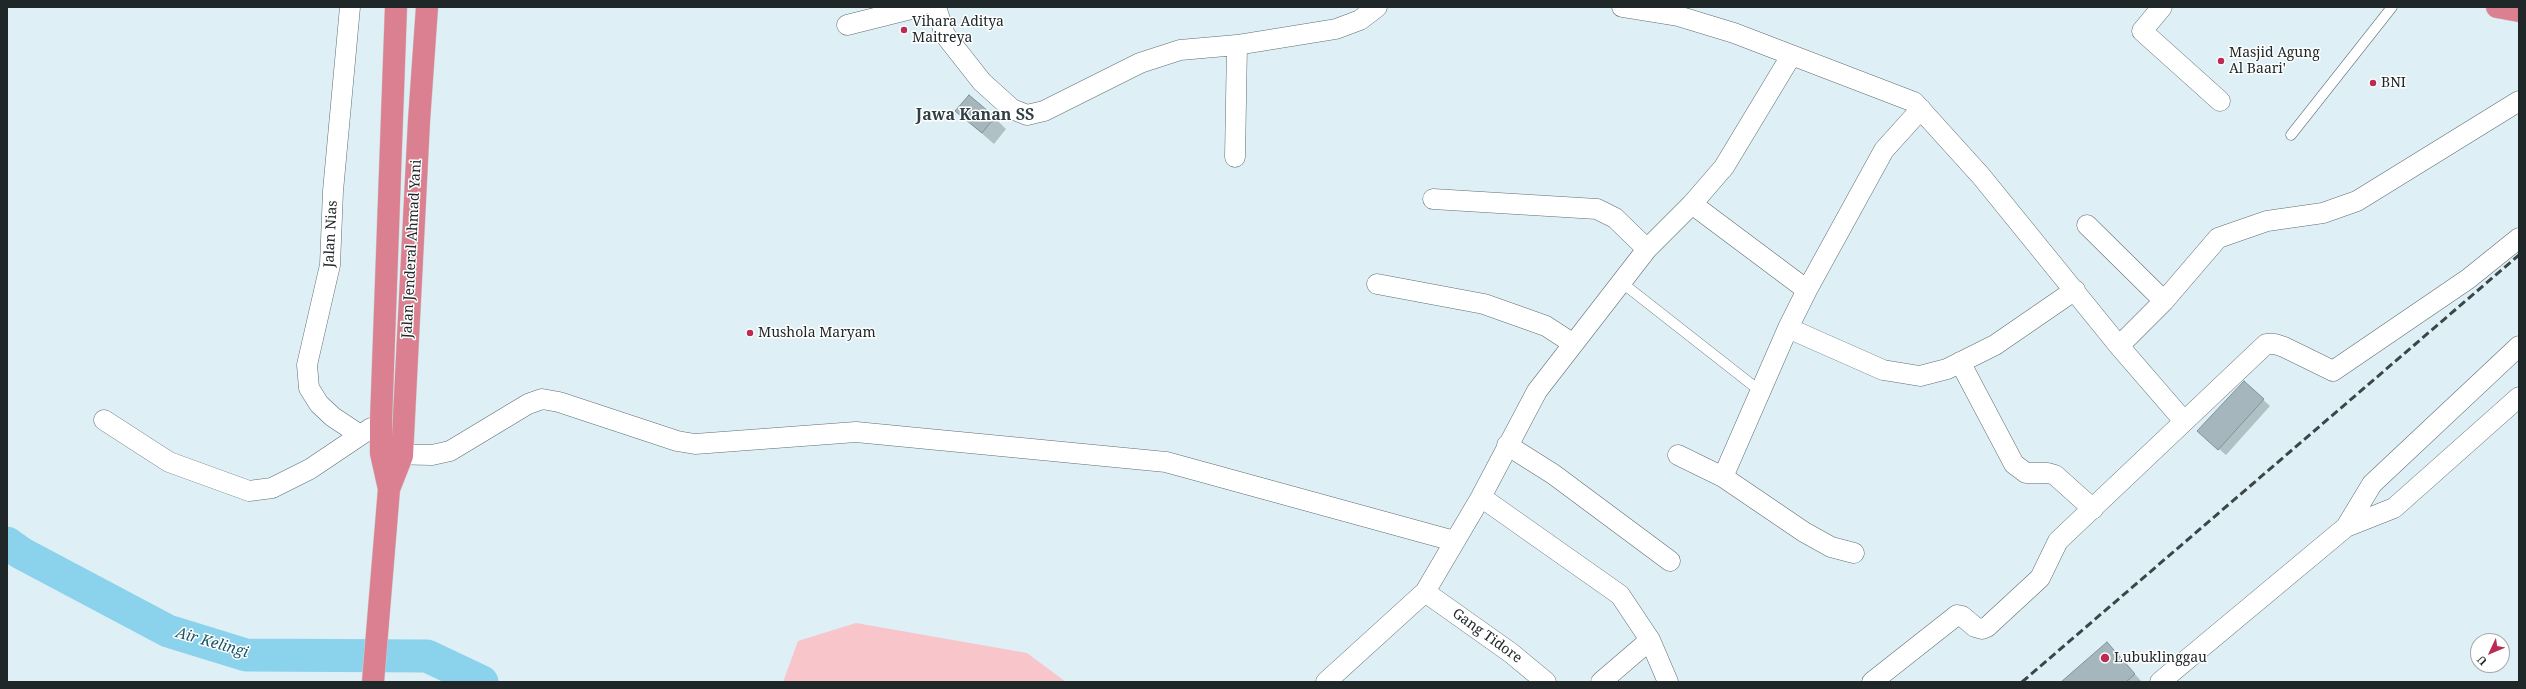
<!DOCTYPE html>
<html>
<head>
<meta charset="utf-8">
<style>
  body { margin:0 }
  #map { position:relative; width:2526px; height:689px; overflow:hidden; background:#def0f6; font-family:"Noto Serif",serif }
  canvas { display:block }
  .frame { position:absolute; inset:0; border:8px solid #202729; pointer-events:none }
  .north { position:absolute; left:2470px; top:633px; width:40px; height:40px; box-sizing:border-box; background:#fff; border:1px solid #a6a9a9; border-radius:50%; rotate:226deg; font-size:11px; font-weight:700; line-height:16px; text-align:center; color:#202729 }
  .north::after { content:''; display:block; margin:auto; width:14px; height:18px; background:#bb2b52; clip-path:polygon(50% 0,100% 100%,50% 72%,0 100%) }
</style>
</head>
<body>
<div id="map">
<canvas width="2526" height="689"></canvas>
<div class="frame"></div>
<div class="north">U</div>
</div>
<script>
const context = document.querySelector('canvas').getContext('2d');
context.lineJoin = 'round';
function fill(path, color) {
  context.fillStyle = color;
  context.fill(path, 'evenodd');
}
function shape(rows) {
  const path = new Path2D();
  for (const r of rows) {
    path.moveTo(r[0], r[1]);
    for (let i = 2; i < r.length; i += 2) path.lineTo(r[i], r[i + 1]);
  }
  return path;
}
function trace(path, color, width, dash) {
  context.strokeStyle = color;
  context.lineWidth = width;
  context.lineCap = dash ? 'butt' : 'round';
  context.setLineDash(dash || []);
  context.stroke(path);
}
function drawText(font, color, halo, rows, align = 'center') {
  context.font = font + ' "Noto Serif",serif';
  context.lineWidth = 3;
  context.setLineDash([]);
  context.textBaseline = 'middle';
  context.strokeStyle = halo;
  context.fillStyle = color;
  for (const [text, x, y, turn = 0] of rows) {
    context.save();
    context.translate(x, y);
    context.rotate((+turn || 0) * Math.PI / 180);
    context.textAlign = isNaN(turn) ? turn : align;
    if (halo) context.strokeText(text, 0, 0);
    context.fillText(text, 0, 0);
    context.restore();
  }
}
fill(shape([
  [856,623,1027,653,1066,682,783,682,798,641]
]), '#f8c5cb');
fill(shape([
  [956,111,994,117,1006,129,994,144],
  [2244,382,2270,406,2226,455,2205,437],
  [2107,643,2142,682,2063,682]
]), '#0003');
trace(shape([
  [7,543,21,553,168,631,246,655,427,656,482,682]
]), '#8bd3ec', 33);
const building = shape([
  [969,95,995,117,982,133,955,111,969,95],
  [2244,381,2264,399,2218,450,2197,431,2244,381],
  [2107,642,2135,674,2126,682,2061,682,2107,642]
]);
fill(building, '#a5b6bc');
trace(building, '#809197', 1);
const service = shape([
  [2291,135,2392,7],
  [1621,282,1760,391]
]);
const minor = shape([
  [350,7,333,191,330,265,307,365,309,388,319,404,333,417,360,435],
  [936,7,945,35,982,82,1012,109,1027,115,1044,111,1140,63,1180,50,1237,45,1336,29,1360,20,1377,7],
  [1622,7,1678,16,1734,33,1914,102,1981,176,2119,346,2183,420],
  [2162,7,2142,31,2220,101],
  [847,25,919,7],
  [1235,157,1237,45],
  [1433,199,1597,209,1615,218,1647,249],
  [1692,204,1807,290],
  [2087,225,2164,301],
  [1377,284,1484,304,1546,326,1572,343],
  [1788,328,1883,370,1920,376,1947,369,1995,345,2075,290],
  [2119,346,2164,301,2218,238,2267,221,2323,213,2357,201,2519,101],
  [1960,362,2014,464,2026,473,2048,473,2055,475,2093,509],
  [104,420,169,462,249,491,272,488,310,469,371,428],
  [1507,445,1553,474,1670,561],
  [386,454,432,455,450,451,528,404,542,399,559,402,677,441,695,444,856,432,1166,462,1454,541],
  [1678,455,1723,477,1804,532,1831,547,1854,553],
  [1723,477,1788,328,1807,290,1884,150,1921,109],
  [1481,497,1620,595,1650,640,1668,682],
  [2346,527,2372,484,2519,346],
  [1425,592,1511,653,1546,682],
  [1326,682,1425,592,1481,497,1537,391,1647,249,1692,204,1724,167,1791,56],
  [1601,682,1650,640],
  [1872,682,1957,615,1962,616,1975,627,1982,629,1987,627,2040,578,2058,541,2266,344,2275,344,2284,347,2333,371,2468,279,2519,238],
  [2160,682,2346,527,2394,508,2519,397]
]);
const trunk = shape([
  [2497,7,2519,11],
  [389,489,381,453,381,421,396,7],
  [373,682,389,489,402,456,419,121,427,7]
]);
trace(service, '#5e6d73', 11);
trace(minor, '#5e6d73', 21);
trace(trunk, '#cecfd0', 23);
trace(service, '#fff', 10);
trace(minor, '#fff', 20);
trace(trunk, '#db8090', 22);
trace(shape([
  [2022,682,2519,255]
]), '#3c4547', 3, [8, 4]);
for (const [x, y, r, color] of [
  [904,30,4,"#bb2b52"],
  [2221,61,4,"#bb2b52"],
  [2373,83,4,"#bb2b52"],
  [750,333,4,"#bb2b52"],
  [2105,658,5,"#bb2b52"]
]) {
  const dot = new Path2D();
  dot.arc(x, y, r, 0, 2 * Math.PI);
  context.fillStyle = color;
  context.fill(dot);
  trace(dot, '#fff', 1.5);
}
drawText('14px', '#202729', '#fff', [
  ["Vihara Aditya",912,22],
  ["Maitreya",912,38],
  ["Masjid Agung",2229,53],
  ["Al Baari'",2229,69],
  ["BNI",2381,83],
  ["Mushola Maryam",758,333],
  ["Lubuklinggau",2114,658]
], 'left');
drawText('14px', '#202729', '#fff', [
  ["Jalan Nias",331,234,-87],
  ["Jalan Jenderal Ahmad Yani",412,249,-87],
  ["Gang Tidore",1487,636,36]
]);
drawText('italic 15px', '#1a5566', '#fff', [
  ["Air Kelingi",212,643,16]
]);
drawText('bold 16px', '#303f44', '#fff', [
  ["Jawa Kanan SS",975,115]
]);
</script>
</body>
</html>
